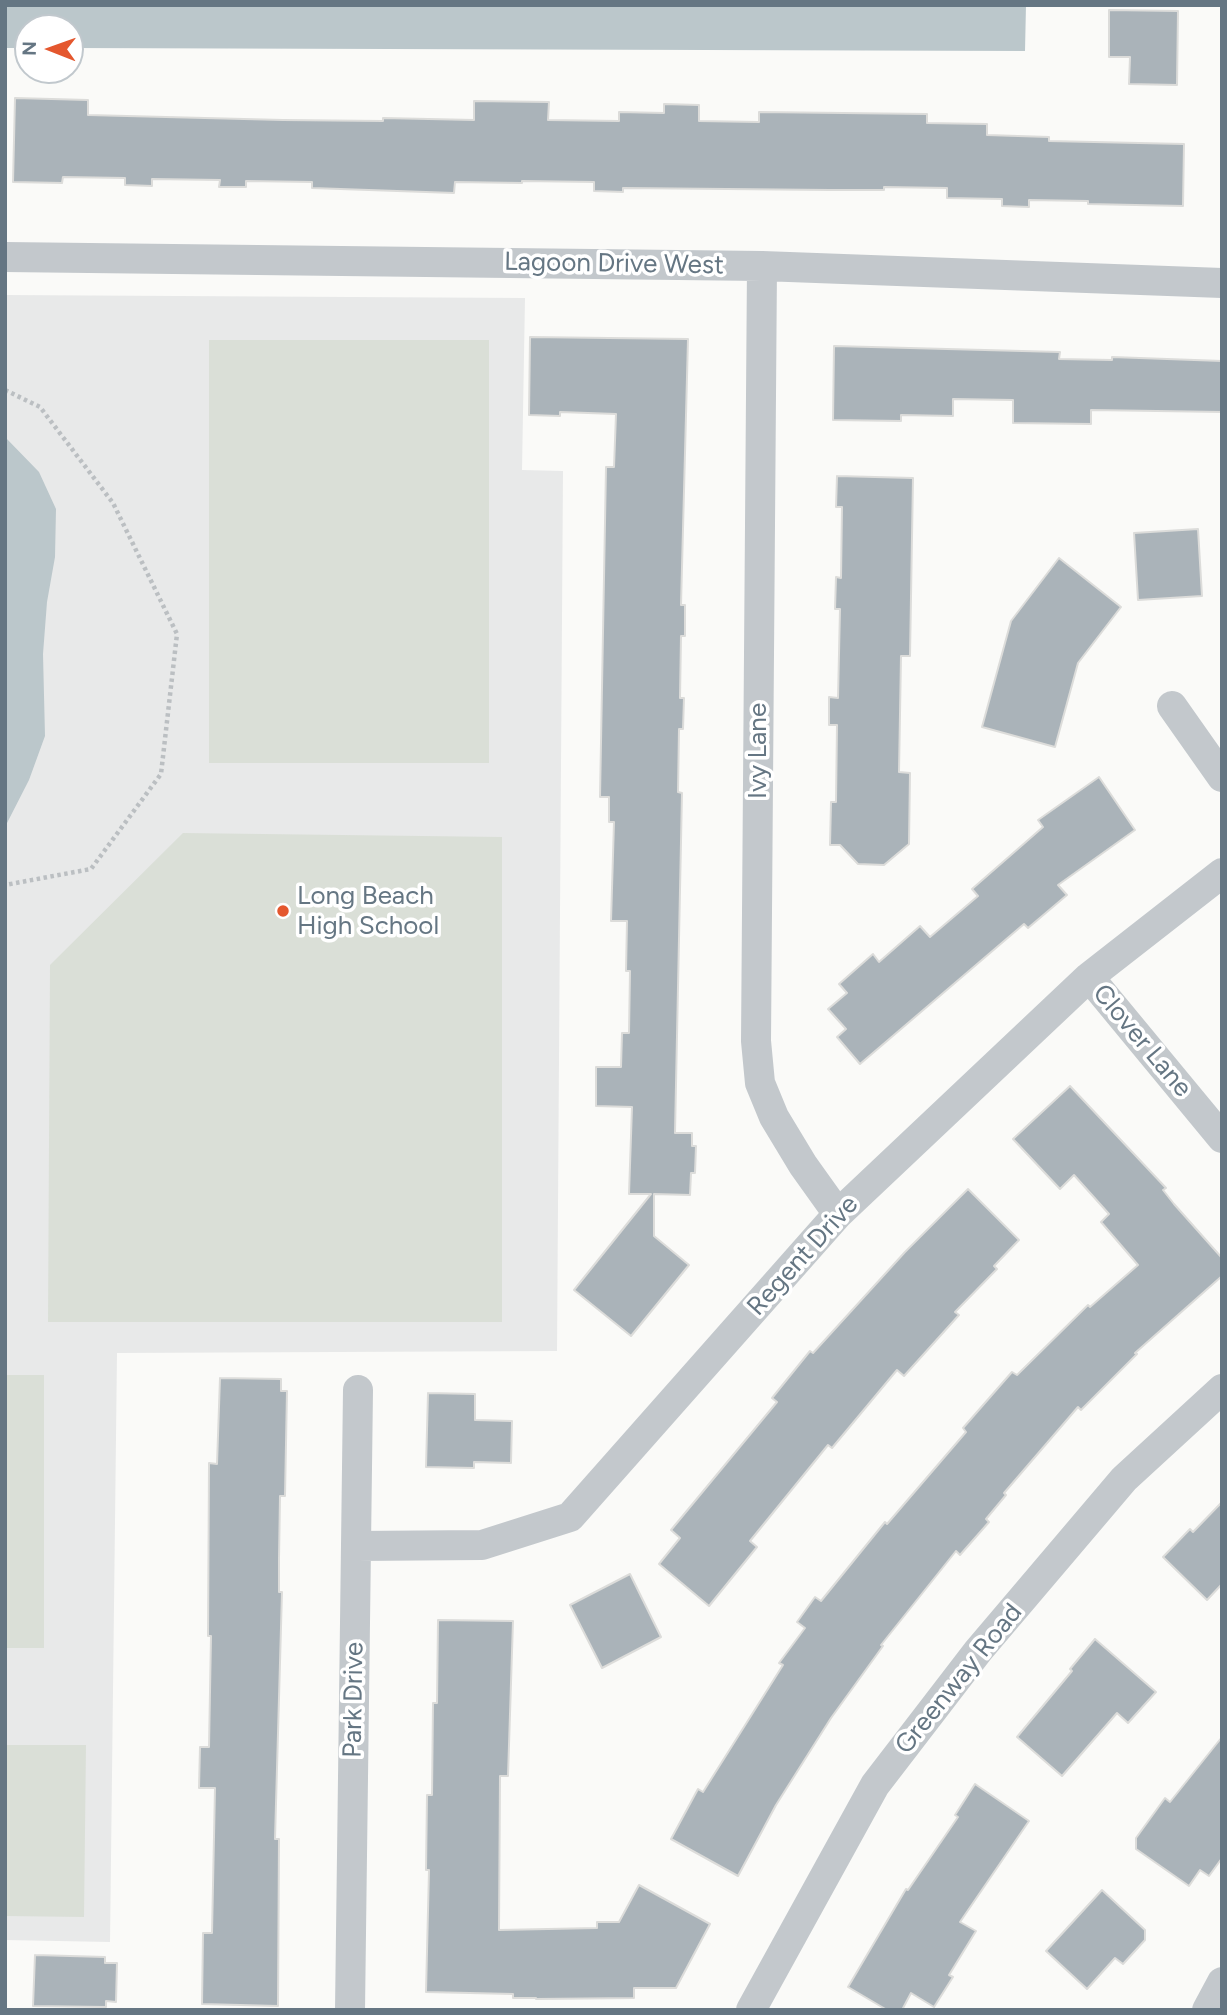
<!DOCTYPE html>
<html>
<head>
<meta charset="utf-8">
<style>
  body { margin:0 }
  #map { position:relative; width:1227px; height:2015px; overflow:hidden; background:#fafaf8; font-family:Figtree,sans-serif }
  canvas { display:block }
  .frame { position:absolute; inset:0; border:7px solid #657683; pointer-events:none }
  .north { position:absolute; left:14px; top:14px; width:70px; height:70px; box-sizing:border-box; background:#fff; border:2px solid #c1c8cd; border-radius:50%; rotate:271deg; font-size:19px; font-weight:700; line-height:28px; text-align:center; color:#657683 }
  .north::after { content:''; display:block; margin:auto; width:24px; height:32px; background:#e4572e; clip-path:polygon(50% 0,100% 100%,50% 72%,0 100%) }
</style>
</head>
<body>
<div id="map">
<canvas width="1227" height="2015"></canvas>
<div class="frame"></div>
<div class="north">N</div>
</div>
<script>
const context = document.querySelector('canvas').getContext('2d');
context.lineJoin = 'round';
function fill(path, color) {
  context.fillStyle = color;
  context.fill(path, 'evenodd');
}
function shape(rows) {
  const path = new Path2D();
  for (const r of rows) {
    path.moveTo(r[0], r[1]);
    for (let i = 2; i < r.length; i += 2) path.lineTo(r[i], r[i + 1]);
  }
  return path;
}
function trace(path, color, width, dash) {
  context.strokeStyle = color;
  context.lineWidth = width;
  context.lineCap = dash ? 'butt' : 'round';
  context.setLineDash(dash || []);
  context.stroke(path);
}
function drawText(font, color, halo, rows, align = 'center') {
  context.font = font + ' Figtree,sans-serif';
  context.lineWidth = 7;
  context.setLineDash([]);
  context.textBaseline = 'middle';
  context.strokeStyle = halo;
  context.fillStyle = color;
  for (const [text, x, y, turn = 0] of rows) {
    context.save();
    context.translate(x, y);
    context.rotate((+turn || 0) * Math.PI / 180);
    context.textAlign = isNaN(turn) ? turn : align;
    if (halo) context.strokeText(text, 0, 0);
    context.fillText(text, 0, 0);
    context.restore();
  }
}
fill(shape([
  [5,295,525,298,522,470,563,471,557,1351,117,1353,110,1942,5,1940]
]), '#e8e9e9');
fill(shape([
  [209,340,489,340,489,763,209,763],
  [183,833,502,837,502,1322,48,1322,50,965],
  [5,1375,44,1375,44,1648,5,1648],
  [5,1745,86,1745,84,1917,5,1916]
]), '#dadfd7');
fill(shape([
  [5,5,1026,5,1025,51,70,48,70,28,28,28,28,48,5,48],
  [5,437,39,472,56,509,55,557,47,602,43,654,45,736,29,780,6,825]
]), '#bbc7cb');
const building = shape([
  [1109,10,1178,11,1177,85,1129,84,1130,57,1109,57,1109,10],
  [15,98,88,100,88,115,283,120,383,121,383,118,474,120,474,101,549,102,548,120,619,121,619,112,664,113,664,104,699,105,699,121,759,122,759,112,927,114,927,123,987,124,987,135,1049,137,1049,141,1184,144,1183,206,1088,204,1088,201,1029,200,1029,207,1002,206,1002,199,947,198,947,188,884,187,884,190,830,190,623,188,623,192,594,191,594,182,522,181,522,183,455,182,454,193,312,188,312,182,246,181,246,187,219,187,220,180,152,179,152,186,125,185,125,178,63,177,62,183,13,182,15,98],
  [530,337,688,339,681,605,685,605,685,636,681,636,680,698,684,698,683,729,679,729,678,792,682,793,675,1133,692,1133,692,1146,696,1146,695,1173,691,1173,690,1195,654,1194,654,1236,689,1265,631,1336,574,1290,651,1194,629,1194,632,1107,596,1106,596,1067,621,1067,622,1033,629,1033,630,971,626,971,627,921,611,921,614,822,609,822,609,797,600,797,606,467,614,467,616,414,560,412,560,416,529,415,530,337],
  [834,346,1060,352,1059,359,1112,360,1112,357,1222,361,1222,412,1091,410,1091,424,1013,423,1013,400,953,399,953,416,901,415,901,421,833,420,834,346],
  [837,476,913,478,910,656,901,656,899,772,910,773,909,844,884,865,858,864,840,845,830,845,831,802,836,802,837,725,829,725,829,697,838,698,840,609,835,609,836,577,841,578,842,507,836,507,837,476],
  [1198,529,1202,596,1138,600,1134,533,1198,529],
  [1059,558,1121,607,1078,663,1055,747,982,727,1011,621,1059,558],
  [1099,777,1135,830,1058,885,1067,895,1028,928,1024,924,860,1064,837,1037,846,1029,828,1009,847,993,839,984,873,954,879,962,920,926,930,937,978,896,972,889,1043,827,1038,820,1099,777],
  [1070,1086,1166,1188,1163,1190,1174,1204,1222,1258,1222,1276,1135,1353,1137,1354,1081,1410,1078,1407,1004,1493,1006,1495,986,1519,989,1522,960,1555,956,1551,881,1645,883,1646,831,1718,776,1805,738,1876,671,1839,698,1789,703,1792,783,1665,779,1663,805,1628,797,1622,815,1597,821,1601,885,1522,887,1524,966,1432,963,1428,1012,1372,1017,1375,1088,1305,1090,1307,1138,1265,1101,1222,1109,1214,1074,1175,1060,1189,1013,1139,1070,1086],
  [968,1189,1019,1240,994,1266,997,1269,955,1312,959,1315,904,1376,897,1370,832,1448,828,1445,750,1541,757,1547,709,1606,659,1564,680,1538,671,1530,777,1402,772,1398,810,1351,813,1353,905,1252,968,1189],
  [220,1378,281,1379,281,1391,287,1391,285,1496,280,1496,279,1559,279,1592,282,1592,275,1839,279,1839,278,2006,202,2004,203,1933,212,1933,215,1788,199,1788,200,1747,209,1747,211,1636,208,1636,209,1463,217,1464,220,1378],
  [428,1393,475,1394,475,1420,512,1421,511,1463,474,1462,474,1468,426,1467,428,1393],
  [1222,1502,1222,1584,1207,1600,1163,1557,1190,1529,1193,1532,1222,1502],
  [630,1574,661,1637,602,1668,570,1605,630,1574],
  [438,1620,513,1621,508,1776,500,1776,499,1930,597,1928,597,1922,619,1922,639,1885,710,1924,676,1988,634,1988,634,1998,536,1999,536,1998,513,1998,513,1994,426,1992,429,1870,426,1870,427,1795,432,1795,433,1703,437,1703,438,1620],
  [1095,1639,1156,1692,1128,1723,1117,1713,1062,1776,1017,1737,1072,1671,1070,1669,1095,1639],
  [1222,1737,1222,1858,1209,1876,1200,1870,1189,1886,1136,1849,1136,1838,1165,1798,1170,1802,1222,1737],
  [975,1784,1029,1821,960,1922,976,1931,949,1975,953,1977,934,2007,911,1993,902,2010,887,2010,848,1987,906,1889,908,1890,958,1817,955,1815,975,1784],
  [1102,1890,1145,1930,1145,1940,1123,1964,1115,1958,1087,1989,1046,1951,1102,1890],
  [35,1955,105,1957,105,1963,117,1963,116,2002,106,2001,106,2007,33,2006,35,1955]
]);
fill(building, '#aab3b9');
trace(building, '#dcdcda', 2);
trace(shape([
  [5,390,40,407,113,503,177,634,161,774,91,869,5,885]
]), '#bbbfc2', 4.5, [3.5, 3.5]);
trace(shape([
  [5,257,762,266,1222,283],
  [762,266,756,1041,760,1083,774,1117,803,1165,838,1214],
  [1172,706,1222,777],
  [1089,977,1222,1138],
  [356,1546,482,1545,570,1517,838,1214,1089,977,1222,873],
  [350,2010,358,1390],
  [751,2010,875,1785,978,1651,1124,1479,1222,1389],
  [1207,2010,1222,1982]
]), '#c3c8cc', 30);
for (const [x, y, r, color] of [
  [283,911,7,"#e4572e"]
]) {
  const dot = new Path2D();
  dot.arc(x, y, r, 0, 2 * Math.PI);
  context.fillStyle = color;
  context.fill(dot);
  trace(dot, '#fff', 2.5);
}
drawText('26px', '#657683', '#fff', [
  ["Lagoon Drive West",614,264,1],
  ["Ivy Lane",758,751,-90],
  ["Clover Lane",1142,1041,50],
  ["Regent Drive",803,1256,-48],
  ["Greenway Road",959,1679,-51],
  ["Park Drive",354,1700,-89]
]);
drawText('26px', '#657683', '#fff', [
  ["Long Beach",297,896],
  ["High School",297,926]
], 'left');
</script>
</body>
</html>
